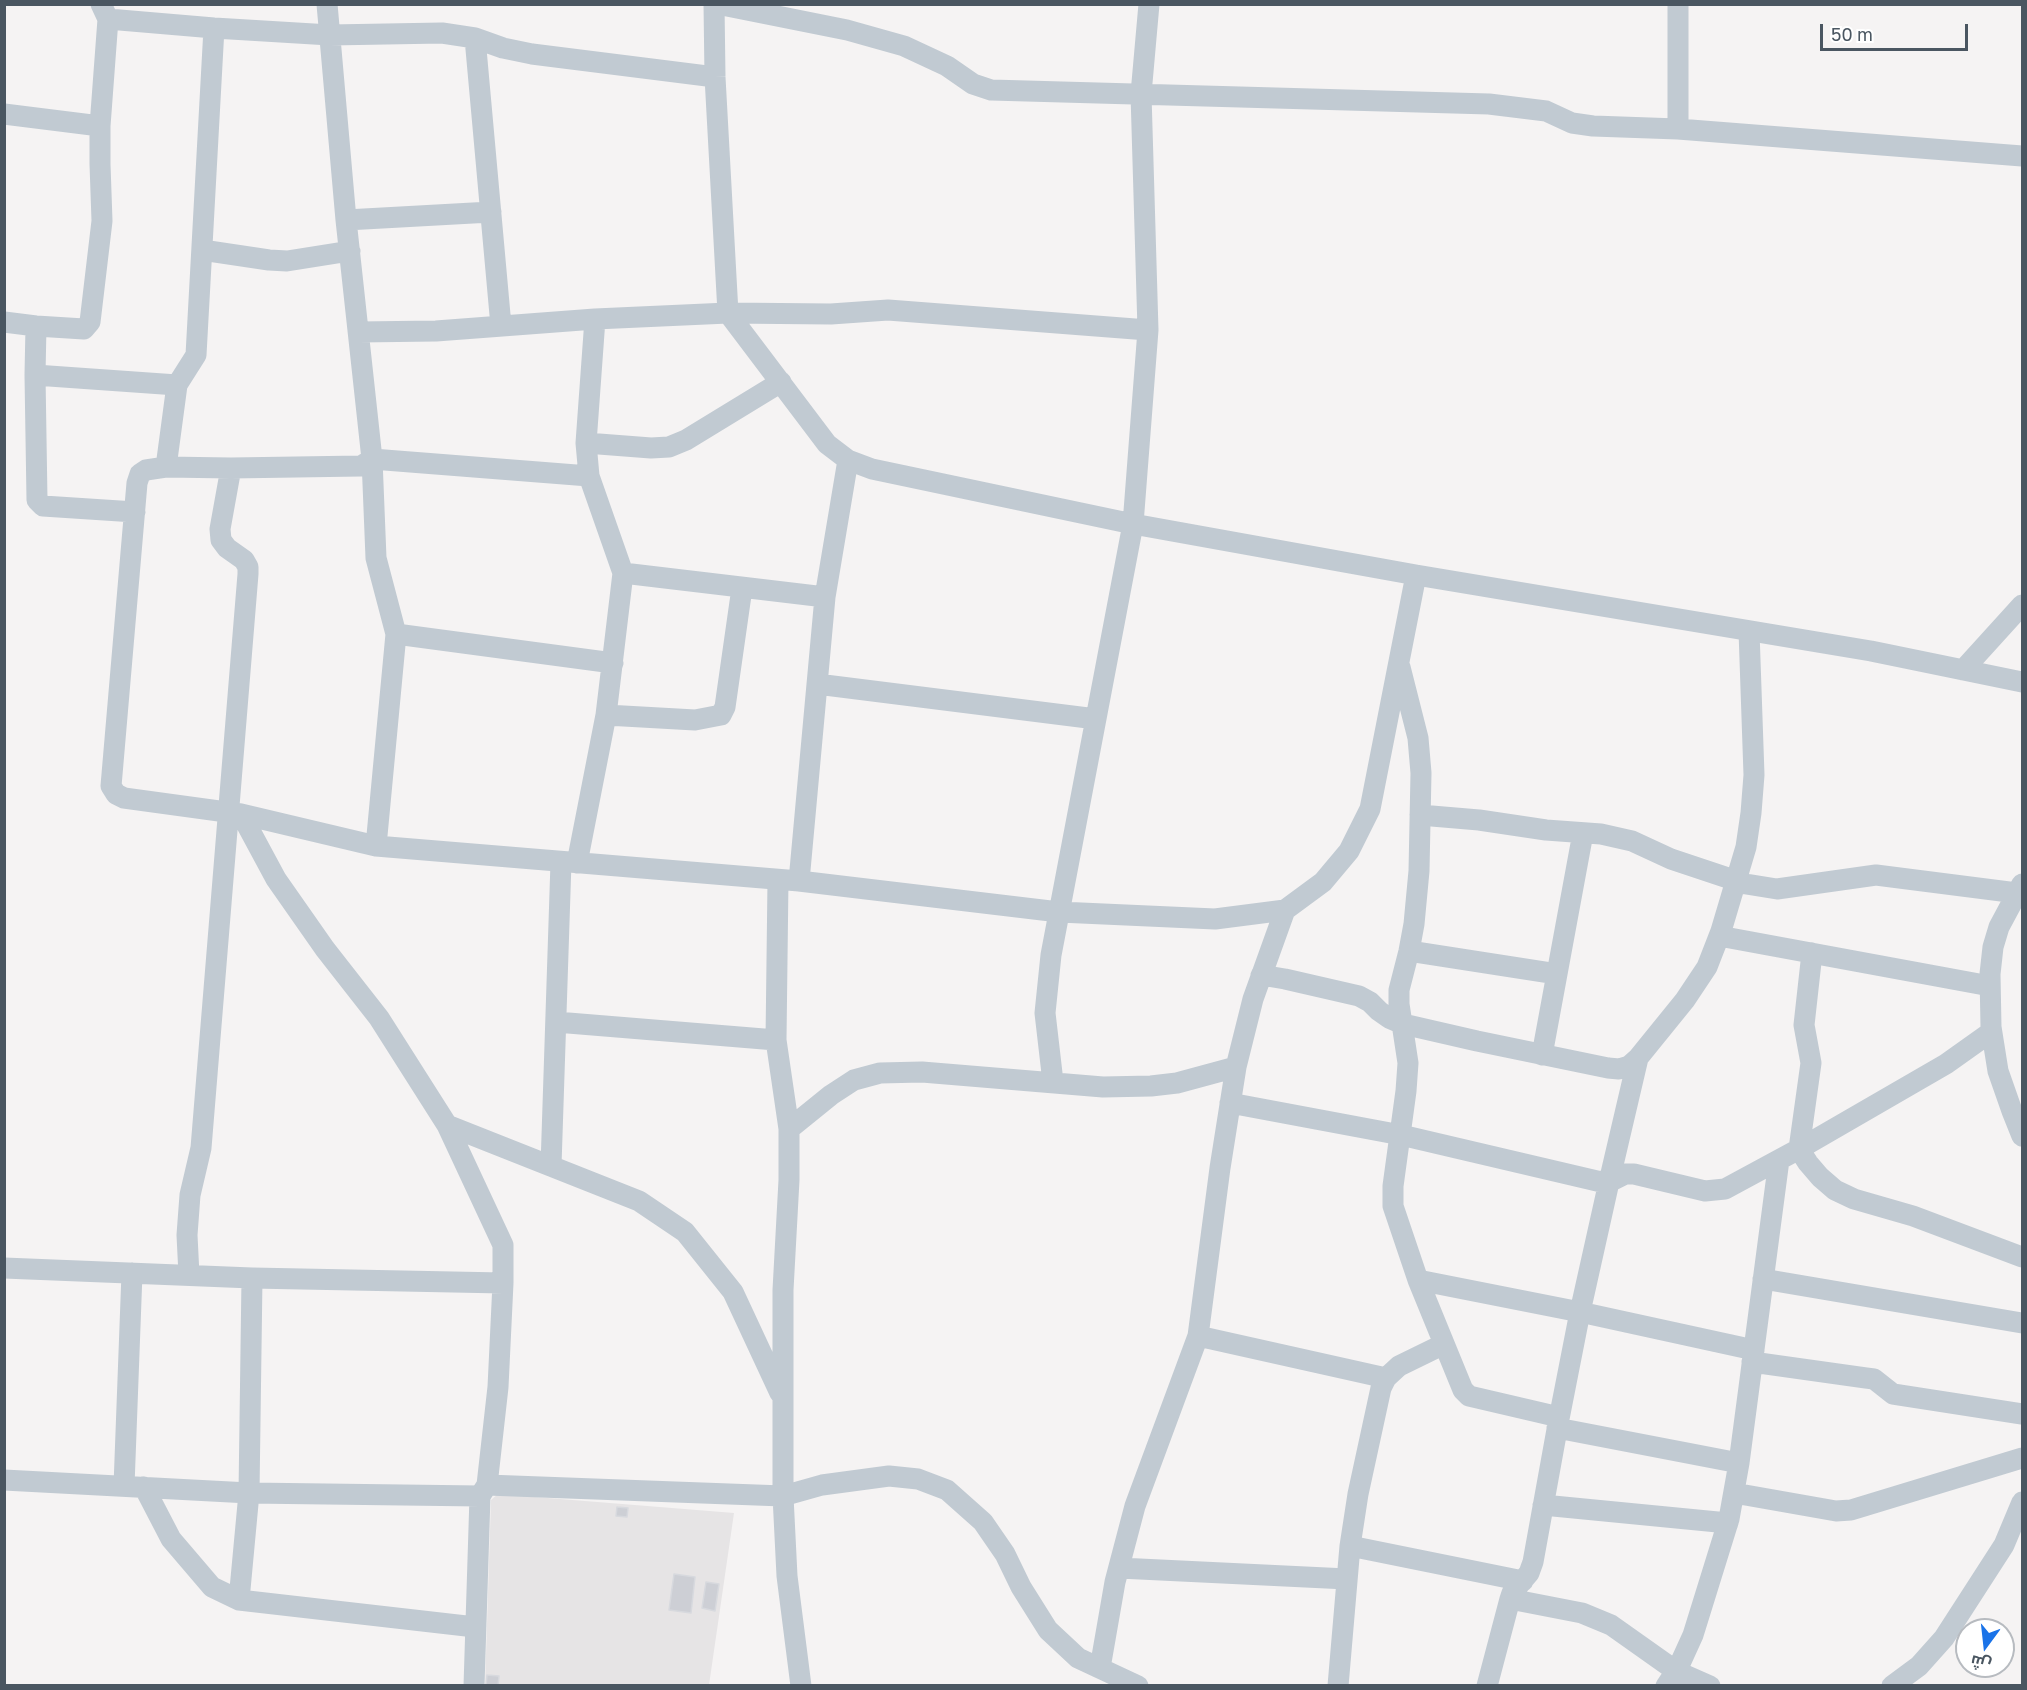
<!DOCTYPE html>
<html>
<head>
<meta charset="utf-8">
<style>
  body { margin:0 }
  #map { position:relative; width:2027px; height:1690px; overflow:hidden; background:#f5f3f3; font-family:"Golos Text",Cairo,sans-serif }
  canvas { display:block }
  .frame { position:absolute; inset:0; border:6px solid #4a5661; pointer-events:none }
  .north { position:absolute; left:1955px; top:1618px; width:60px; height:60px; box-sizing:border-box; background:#fff; border:2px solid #b7bbc0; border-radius:50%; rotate:195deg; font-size:16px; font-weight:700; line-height:24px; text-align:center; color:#4a5661 }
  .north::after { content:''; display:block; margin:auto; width:21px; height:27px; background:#1a73e8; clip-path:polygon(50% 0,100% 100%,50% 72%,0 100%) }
  .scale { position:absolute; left:1820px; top:24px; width:148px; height:27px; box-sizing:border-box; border:3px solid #4a5661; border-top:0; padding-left:8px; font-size:18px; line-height:21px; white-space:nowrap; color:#4a5661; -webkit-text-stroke:4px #fff; paint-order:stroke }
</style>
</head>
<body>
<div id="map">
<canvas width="2027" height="1690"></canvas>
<div class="frame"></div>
<div class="north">ش</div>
<div class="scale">50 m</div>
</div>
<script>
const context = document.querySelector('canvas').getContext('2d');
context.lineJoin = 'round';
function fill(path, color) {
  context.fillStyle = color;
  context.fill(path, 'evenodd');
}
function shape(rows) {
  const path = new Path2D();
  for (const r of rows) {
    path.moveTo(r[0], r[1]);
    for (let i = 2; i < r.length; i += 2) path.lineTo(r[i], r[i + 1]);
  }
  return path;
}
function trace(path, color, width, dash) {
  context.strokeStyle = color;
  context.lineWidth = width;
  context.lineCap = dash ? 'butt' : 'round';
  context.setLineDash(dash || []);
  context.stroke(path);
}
fill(shape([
  [498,1494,734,1513,709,1685,485,1686,491,1500]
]), '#e6e4e5');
const building = shape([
  [617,1507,628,1508,627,1517,616,1516,617,1507],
  [674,1574,695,1577,691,1613,669,1610,674,1574],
  [706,1582,719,1584,715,1611,702,1608,706,1582],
  [487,1675,499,1676,498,1686,486,1686,487,1675]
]);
fill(building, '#cdcfd5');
trace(building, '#d7d9de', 1.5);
trace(shape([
  [327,4,346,220,372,459,376,558,396,634,376,846],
  [714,4,715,77,728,313,827,444,848,460,872,469,1133,524,1416,575,1871,651,2022,682],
  [717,4,847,30,904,46,947,66,973,84,991,90,1489,104,1546,111,1572,123,1593,126,1678,129,2022,156],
  [1678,4,1678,129],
  [108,19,214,28,330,35,442,33,475,38,503,48,532,54,715,77],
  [475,38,501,326],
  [4,114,100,126],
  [346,220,491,212],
  [202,250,269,260,287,261,350,251],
  [4,322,36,326,84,329,90,322,102,221,100,164,100,126,108,19,101,4],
  [36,326,35,375,37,500,43,506,135,512],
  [359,332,436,331,595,319,728,313,831,314,888,310,1148,330],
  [35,375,177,385],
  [586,443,651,448,669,447,686,440,781,382],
  [166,467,177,385,196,355,214,28],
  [589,476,372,459,361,466,231,468,166,467,146,470,140,474,137,483,111,786,116,794,124,798,241,814,376,846,799,881,1059,912,1215,919,1285,910,1323,882,1349,851,1370,809,1416,575],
  [623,573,825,597],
  [396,634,613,663],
  [1400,667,1418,738,1421,773,1419,871,1414,924,1409,951,1399,990,1399,1004,1408,1063,1406,1091,1393,1186,1393,1206,1418,1280,1463,1390,1469,1396,1559,1417],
  [1963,670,2022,605],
  [817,684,1096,719],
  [606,715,695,720,721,715,725,707,742,588],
  [241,814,276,879,325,949,379,1018,447,1125,503,1245,503,1283,498,1387,487,1485,480,1496,474,1686],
  [1420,815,1479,820,1546,830,1601,834,1632,841,1671,859,1746,884,1777,889,1876,875,2017,893],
  [577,863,606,715,623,573,589,476,586,443,595,319],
  [778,880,776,1040,789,1129,789,1180,783,1290,783,1496,787,1576,801,1686],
  [799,881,825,597,848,460],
  [2022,884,1999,927,1993,947,1990,974,1991,1027,1998,1071,2012,1111,2022,1136],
  [1719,936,1990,986],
  [1409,951,1557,974],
  [1812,953,1804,1025,1811,1063,1799,1149,1808,1163,1820,1177,1835,1190,1854,1199,1913,1216,2022,1257],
  [1261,975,1285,979,1359,996,1370,1002,1379,1011,1389,1018,1403,1024,1477,1041,1608,1068,1619,1069,1629,1066,1638,1058,1685,1000,1707,967,1721,931,1746,847,1751,813,1754,775,1749,631],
  [556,1022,776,1040],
  [1542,1055,1583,833],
  [1053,1082,1045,1013,1051,955,1133,524,1148,330,1141,94,1149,4],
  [1230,1103,1401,1135,1597,1181,1609,1182,1625,1174,1634,1174,1705,1191,1725,1189,1799,1149,1946,1064,1991,1032],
  [447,1125,639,1201,685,1232,733,1292,780,1393],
  [789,1129,831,1095,854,1080,880,1073,922,1072,1103,1087,1151,1086,1177,1083,1236,1067],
  [551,1166,561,862],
  [4,1268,252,1278,503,1283],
  [189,1275,187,1235,190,1195,201,1148,248,574,248,567,244,560,227,548,221,540,220,529,231,468],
  [1763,1279,2022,1323],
  [1418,1280,1580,1312,1754,1350],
  [1198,1336,1386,1378],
  [1752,1362,1866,1378,1874,1379,1893,1394,2022,1414],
  [1557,1428,1739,1463],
  [4,1480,249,1493,480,1496],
  [487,1485,783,1496,822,1485,889,1476,918,1479,947,1490,983,1522,1005,1554,1021,1587,1048,1630,1078,1658,1138,1686],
  [124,1486,132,1273],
  [144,1487,171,1539,212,1587,239,1600,475,1627],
  [1734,1493,1836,1511,1851,1510,2022,1458],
  [1543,1505,1728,1523],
  [1350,1546,1523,1581],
  [1119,1568,1347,1579],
  [1510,1599,1582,1613,1611,1625,1676,1671,1710,1686],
  [239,1600,249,1493,252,1278],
  [1100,1668,1115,1582,1135,1506,1198,1336,1220,1168,1236,1067,1253,999,1285,910],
  [1338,1686,1350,1546,1358,1494,1381,1388,1386,1378,1399,1366,1444,1344],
  [1487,1686,1510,1599,1512,1593,1529,1573,1533,1562,1558,1424,1580,1312,1609,1182,1638,1058],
  [1666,1686,1678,1668,1693,1635,1729,1519,1739,1463,1779,1160],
  [1892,1686,1919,1666,1944,1638,2004,1545,2022,1502]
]), '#c1cad2', 21);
</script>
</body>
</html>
